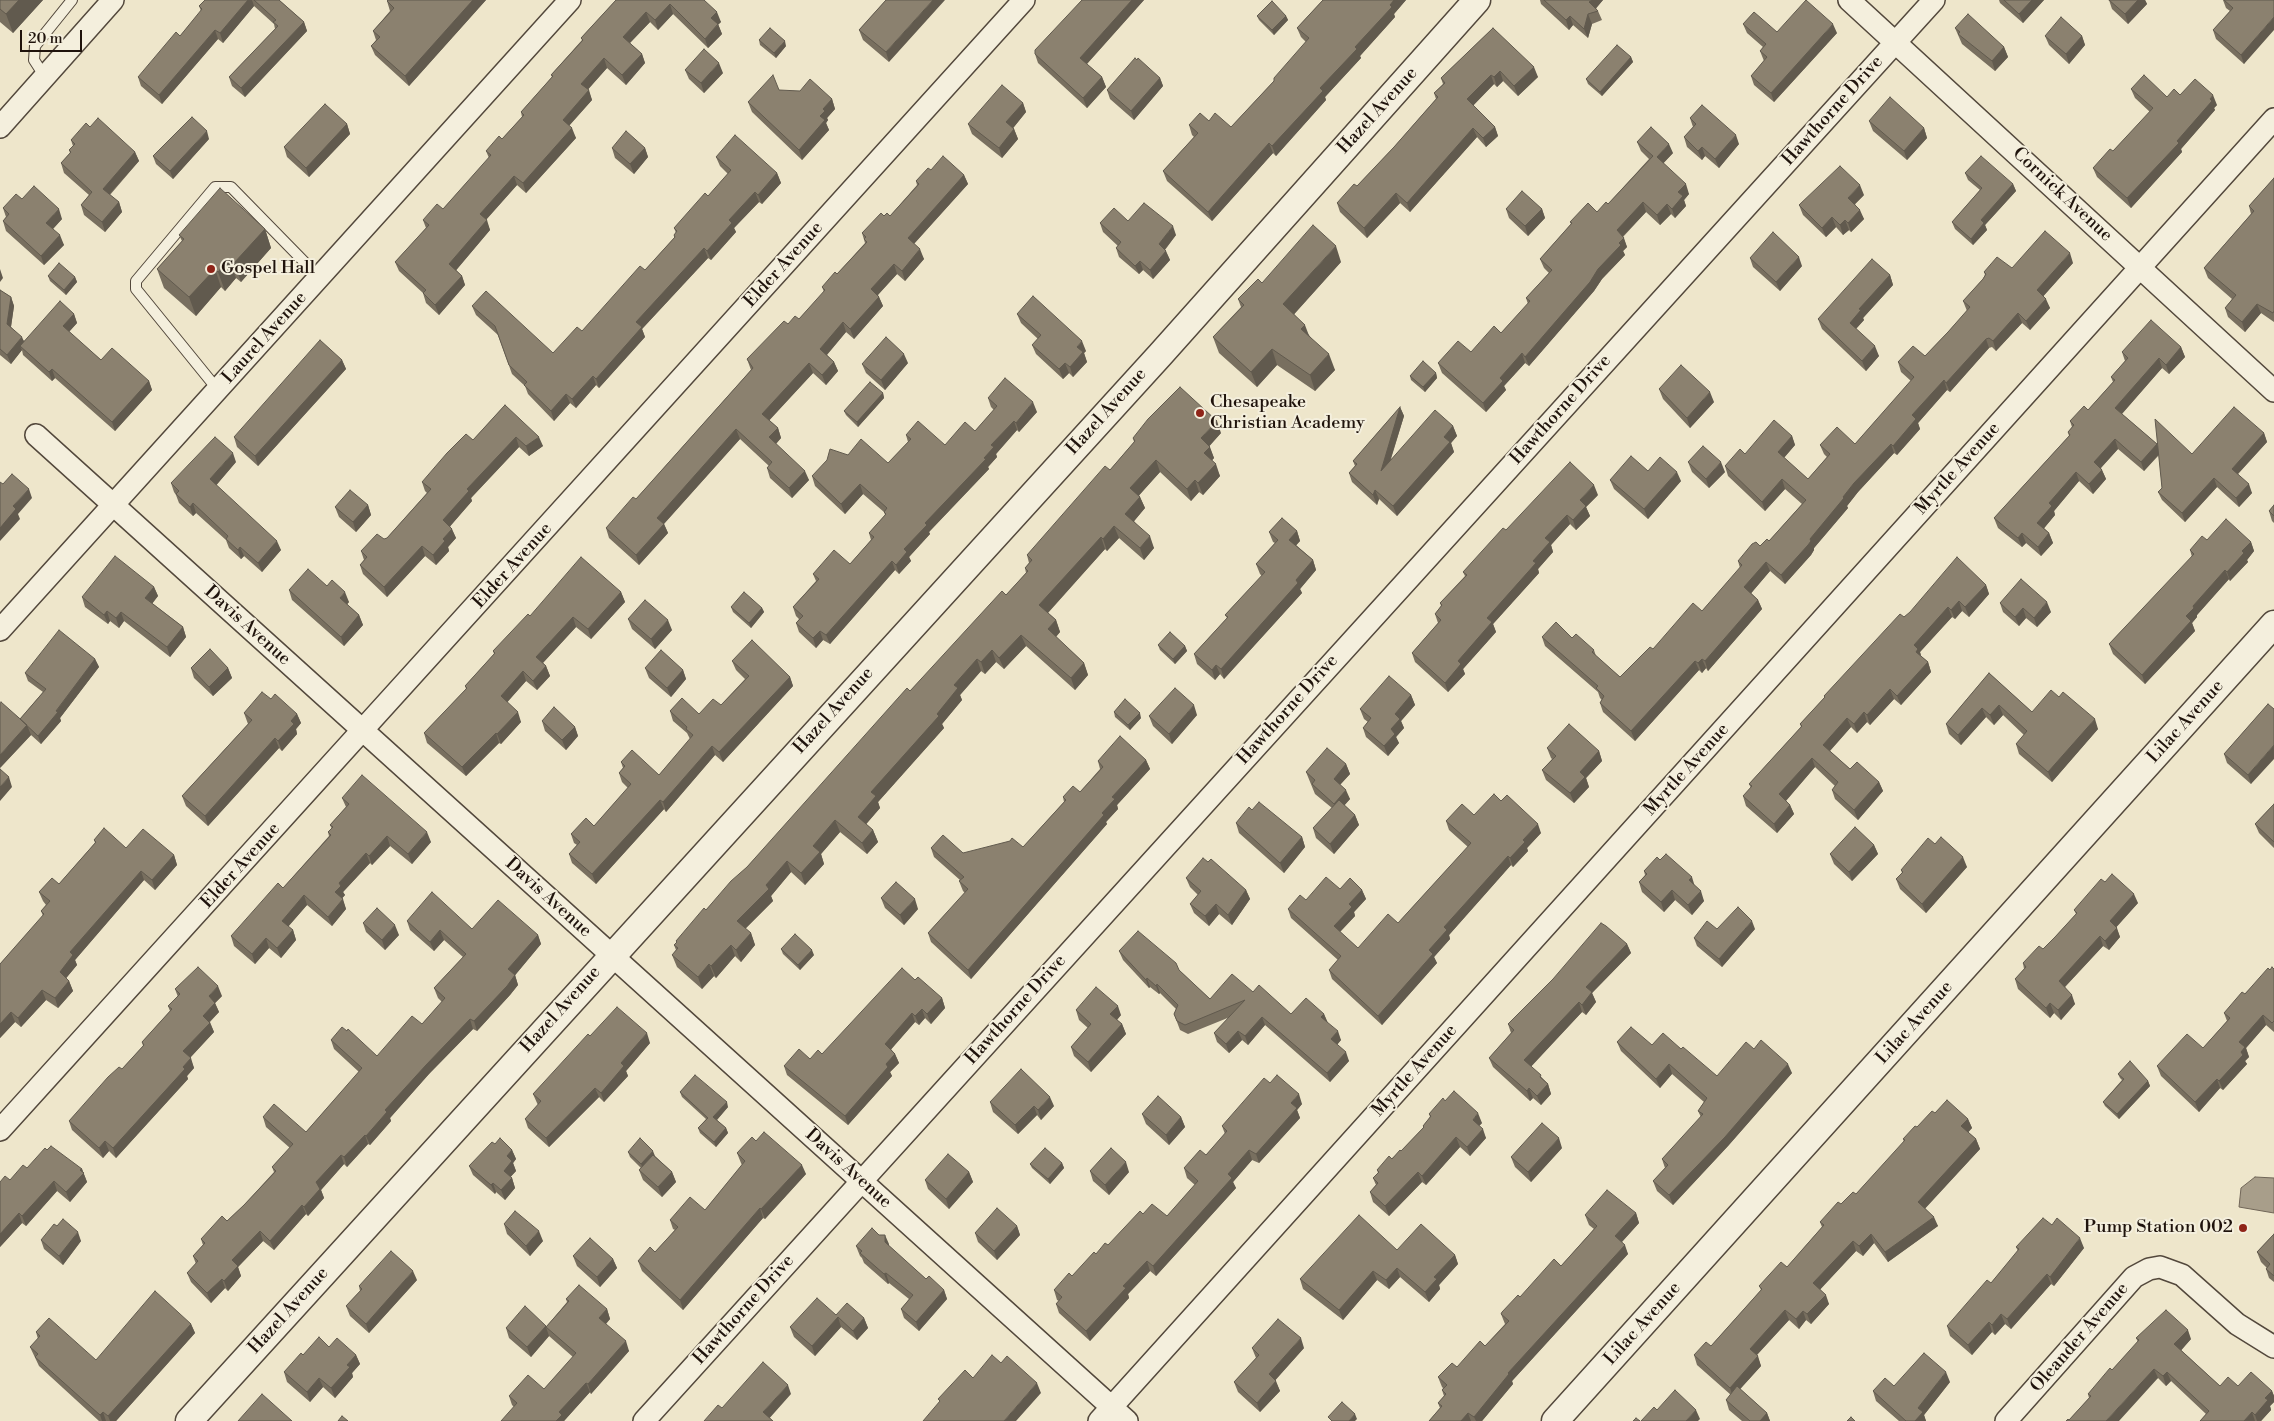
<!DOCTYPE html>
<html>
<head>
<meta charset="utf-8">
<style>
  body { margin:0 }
  #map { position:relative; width:2274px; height:1421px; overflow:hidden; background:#eee6cb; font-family:"Libre Bodoni",serif }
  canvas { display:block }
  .scale { position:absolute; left:20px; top:30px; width:62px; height:22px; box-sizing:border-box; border:2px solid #1f130c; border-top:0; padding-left:6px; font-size:15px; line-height:18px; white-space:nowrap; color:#1f130c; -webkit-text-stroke:4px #f4efdd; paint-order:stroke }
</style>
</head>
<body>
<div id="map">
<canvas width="2274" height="1421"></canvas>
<div class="scale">20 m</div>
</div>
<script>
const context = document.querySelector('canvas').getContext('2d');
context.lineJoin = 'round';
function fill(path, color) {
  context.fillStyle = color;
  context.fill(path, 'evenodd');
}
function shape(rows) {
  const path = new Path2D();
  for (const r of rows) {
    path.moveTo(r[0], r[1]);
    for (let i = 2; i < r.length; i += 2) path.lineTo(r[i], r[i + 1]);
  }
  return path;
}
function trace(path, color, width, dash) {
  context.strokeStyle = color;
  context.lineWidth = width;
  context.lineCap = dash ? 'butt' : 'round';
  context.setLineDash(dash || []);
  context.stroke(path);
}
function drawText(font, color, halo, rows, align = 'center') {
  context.font = font + ' "Libre Bodoni",serif';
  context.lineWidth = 4;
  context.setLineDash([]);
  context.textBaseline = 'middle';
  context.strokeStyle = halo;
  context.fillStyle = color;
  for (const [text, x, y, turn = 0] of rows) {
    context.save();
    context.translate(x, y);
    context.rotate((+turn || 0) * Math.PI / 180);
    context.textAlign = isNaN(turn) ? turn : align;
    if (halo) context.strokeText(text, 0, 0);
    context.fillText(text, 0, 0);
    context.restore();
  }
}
const water = shape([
  [2255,1177,2274,1178,2274,1213,2239,1207,2241,1188,2255,1177]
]);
fill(water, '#a89e8a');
trace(water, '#716658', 1);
const service = shape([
  [45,77,34,60,35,46,72,0],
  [218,390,136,289,136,281,215,187,231,187,320,278]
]);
const minor = shape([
  [1849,0,2274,391],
  [0,127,113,0],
  [36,435,1127,1421],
  [0,630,570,0],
  [0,1130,1024,0],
  [644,1421,1934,0],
  [1099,1421,2274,119],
  [2006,1421,2134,1277,2149,1269,2160,1267,2182,1275,2237,1324,2274,1347]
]);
const tertiary = shape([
  [189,1421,1160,355,1477,0],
  [1555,1421,2274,624]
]);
trace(service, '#53483c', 12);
trace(minor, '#53483c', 24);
trace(tertiary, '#53483c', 29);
trace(service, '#f4efdd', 10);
trace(minor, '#f4efdd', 21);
trace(tertiary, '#f4efdd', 26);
fill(shape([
  [0,0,43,0,13,33,0,22],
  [205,0,279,0,304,22,307,31,245,97,232,86,229,77,275,29,274,24,254,6,223,43,218,39,162,104,141,86,138,77,180,36,201,11,199,6],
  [388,0,486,0,409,86,375,55,371,46,376,40,373,31,390,11,387,1],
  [616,0,704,0,721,22,718,24,722,34,708,48,673,14,658,30,650,22,630,43,642,54,645,63,626,85,607,68,588,89,592,100,569,126,576,138,526,193,517,185,486,220,490,230,456,270,462,276,465,285,439,315,426,303,423,293,399,271,395,262,426,228,423,220,443,209,489,158,486,151,502,139,522,117,521,112,552,77,551,75,582,40,581,38],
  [886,0,889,62,863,40,859,30],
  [1082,0,1144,0,1087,64,1102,77,1106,87,1087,108,1038,63,1035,54],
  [1322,0,1406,0,1394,14,1395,17,1360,56,1361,58,1325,97,1326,100,1276,156,1273,153,1212,221,1167,181,1163,171,1194,137,1192,135,1189,125,1209,121,1231,127,1274,81,1306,42,1301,37,1297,28,1322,1],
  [1540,0,1603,0,1596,8,1598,11,1602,20,1592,24,1588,38,1573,25,1569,30,1541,4],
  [1999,0,2044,0,2023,23,2000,3],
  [2109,0,2145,0,2147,4,2128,24,2112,9],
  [2223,0,2274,0,2244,64,2216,39,2213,30,2230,11,2226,8],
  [1257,16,1286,16,1288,20,1274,35,1259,20],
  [1743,24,1777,32,1837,33,1774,102,1754,85,1751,76,1764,61,1760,51,1763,47,1747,33],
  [1493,28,1538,77,1518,96,1503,81,1497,87,1494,84,1473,105,1495,127,1498,136,1486,147,1477,137,1410,212,1400,203,1367,238,1340,212,1337,203,1357,186,1394,147,1436,99,1434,93,1443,84,1441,78],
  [1955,28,2004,47,2008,57,1995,71,1962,44],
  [2045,36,2082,36,2085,45,2069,64,2049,45],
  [759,40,786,46,776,58,760,45],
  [1631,57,1633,62,1602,96,1588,84,1586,79],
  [685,70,723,73,704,93,689,79],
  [1160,78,1163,86,1134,120,1110,99,1107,90],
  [2131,89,2167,97,2180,95,2217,105,2214,108,2215,110,2181,149,2182,152,2131,208,2097,177,2093,168,2113,151,2150,112,2135,98],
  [779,90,832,99,835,109,827,118,828,120,826,123,829,130,802,160,752,112,748,102],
  [1023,103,1026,112,1013,128,1014,129,1018,139,1002,158,972,134,968,124],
  [1690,118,1739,144,1719,168,1705,156,1702,160,1687,147,1684,137,1693,127],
  [1869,121,1924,128,1927,138,1907,160,1873,131],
  [347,124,350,134,309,177,287,157,284,147],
  [90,127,135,152,139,161,110,195,119,202,122,212,105,232,84,215,81,205,89,195,64,173,61,163,70,153,69,150,73,146,71,140],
  [209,139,173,179,156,164,153,156],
  [1637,142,1673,153,1663,163,1689,194,1684,200,1686,206,1675,218,1671,214,1660,225,1646,212,1623,237,1627,247,1623,251,1625,255,1602,279,1594,291,1529,366,1525,363,1504,386,1506,390,1486,412,1442,373,1438,363,1471,352,1501,333,1528,304,1526,298,1549,273,1544,268,1540,259,1571,224,1570,222,1597,212,1608,204,1649,159,1641,151],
  [612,148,645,148,648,157,634,174,615,158],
  [716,157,777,173,781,183,762,204,759,202,734,228,736,232,711,260,708,258,642,329,645,337,599,388,596,385,576,408,570,403,554,421,528,394,525,386,512,374,498,335,476,315,472,306,553,353,582,331,645,270,674,238,674,235,676,233,674,228,708,196,728,174,720,166],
  [931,170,964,175,968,184,914,244,924,259,905,281,897,274,878,295,883,306,854,339,846,332,827,355,834,362,838,371,826,385,813,373,769,420,778,428,781,438,776,444,809,480,792,498,770,478,767,468,769,466,740,439,664,524,668,533,639,565,609,538,606,528,636,499,751,370,747,359,788,324,799,319,824,292,822,287,837,274,865,243,862,233,884,216,890,216,917,185,916,181],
  [1965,173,2013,184,2016,191,1985,225,1987,230,1973,245,1955,229,1952,222,1980,190,1968,180],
  [2274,178,2274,322,2261,313,2245,332,2228,317,2225,308,2232,299,2208,278,2204,268,2251,214,2249,206],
  [1864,195,1855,204,1864,219,1851,232,1849,230,1843,235,1836,227,1826,237,1803,215,1799,205],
  [22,199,62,219,53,229,64,245,44,265,6,231,3,221,6,217,3,208],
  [1506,209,1542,209,1545,218,1528,236,1509,218],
  [1128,221,1176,235,1165,250,1170,260,1153,279,1143,270,1139,274,1119,257,1116,248,1118,246,1103,232,1100,223],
  [265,229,271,248,241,282,236,278,225,291,221,287,196,316,164,288,157,269,182,241,179,235],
  [1750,258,1802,266,1780,291,1753,267],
  [1341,262,1294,314,1309,335,1335,370,1315,391,1277,365,1257,387,1219,353,1213,337,1241,307,1238,299,1262,283],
  [2073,263,2043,296,2050,308,2030,330,2022,323,1996,351,1992,347,1989,348,1950,392,1947,390,1918,423,1920,429,1897,455,1894,453,1858,492,1847,506,1848,508,1814,548,1814,550,1811,555,1785,584,1770,571,1751,593,1758,600,1762,609,1708,671,1706,668,1702,673,1699,670,1635,741,1603,712,1600,703,1602,700,1600,698,1598,692,1545,646,1542,637,1572,638,1594,650,1596,656,1620,677,1653,649,1702,611,1740,568,1738,561,1760,546,1769,541,1802,504,1785,489,1765,511,1728,476,1725,466,1745,454,1792,436,1795,445,1784,458,1808,479,1827,457,1824,454,1820,445,1855,444,1911,381,1901,372,1898,362,1925,356,1948,332,1967,311,1963,301,1983,279,1985,275,1984,272],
  [1890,275,1893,285,1863,318,1864,320,1856,329,1879,356,1866,371,1822,329,1818,319],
  [48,276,75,277,77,282,66,295,50,281],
  [0,290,11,297,14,306,11,327,24,341,74,314,77,323,69,332,101,360,149,381,152,390,115,431,55,378,52,381,23,355,22,350,11,364,0,355],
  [1017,314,1086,351,1084,353,1087,362,1073,377,1069,373,1063,379,1036,354,1032,345,1038,339,1021,323],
  [2181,347,2185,357,2169,374,2162,368,2122,414,2157,444,2158,446,2192,454,2264,433,2267,442,2238,474,2252,493,2239,507,2217,487,2185,522,2162,500,2158,492,2162,488,2159,455,2144,471,2118,449,2101,468,2106,479,2093,494,2079,481,2054,511,2055,515,2044,528,2049,533,2053,543,2041,556,2026,543,2022,547,1998,528,1994,518,2069,436,2068,432,2072,427,2070,421,2088,410,2113,382,2111,377,2125,361,2122,352],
  [342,360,346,369,258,466,237,447,234,437],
  [908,363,885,390,866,373,862,364],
  [1436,373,1437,378,1425,392,1411,380,1410,376],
  [1659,389,1714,402,1690,428,1663,399],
  [883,393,884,398,858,427,846,415,844,411],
  [988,398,1037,412,1019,432,1017,430,996,454,997,457,988,467,989,469,929,532,930,534,909,557,911,561,899,574,895,570,830,644,823,640,816,648,799,632,796,623,799,619,796,616,793,607,816,581,813,574,850,564,871,540,869,533,885,515,884,512,863,494,845,514,815,486,812,476,848,455,888,463,908,442,906,435,945,445,975,431,994,410,991,407],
  [505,405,543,446,529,456,519,447,471,498,472,501,450,526,456,538,448,547,449,551,436,565,425,556,387,597,363,574,360,565,364,560,361,551,387,538,427,493,425,491,422,482,473,440],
  [1400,407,1404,416,1391,459,1453,426,1457,436,1451,443,1454,452,1397,516,1379,499,1377,505,1352,482,1349,473,1355,466,1353,461],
  [1221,433,1209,446,1214,458,1212,460,1220,476,1203,495,1199,492,1191,501,1160,472,1139,495,1140,497,1145,508,1134,521,1154,548,1144,560,1119,538,1107,551,1105,549,1048,613,1056,620,1060,632,1056,637,1084,663,1088,675,1075,690,1026,646,1004,669,996,662,985,674,981,671,960,695,962,700,942,724,944,728,878,802,880,808,866,824,873,830,878,842,867,854,840,832,821,854,824,864,805,885,791,872,771,896,773,901,745,929,751,933,755,945,741,962,735,956,716,978,714,976,702,989,677,967,672,955,676,950,674,945,676,943,676,941,747,867,910,691,1006,595,1026,573,1025,568,1029,563,1027,555,1110,470,1134,442,1133,438],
  [236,462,216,485,281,550,262,572,244,556,241,559,229,548,226,540,196,513,193,516,179,503,176,495,174,492,171,483],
  [1688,462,1725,472,1709,488,1692,472],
  [1648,471,1681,481,1648,519,1614,489,1610,480],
  [1598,495,1586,507,1590,516,1576,530,1570,524,1551,545,1553,552,1538,569,1539,573,1493,624,1496,632,1463,669,1465,674,1448,692,1415,662,1412,653,1438,623,1435,614,1441,606,1440,603,1465,576,1463,572,1506,530],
  [368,505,371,515,356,532,339,517,335,507],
  [2274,505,2274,523,2272,521,2269,511],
  [1297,531,1300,541,1296,545,1313,560,1316,570,1300,589,1302,593,1224,679,1220,674,1215,680,1197,664,1194,654,1227,618,1225,615,1262,576,1260,574,1256,564,1275,543,1273,542,1269,532],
  [2207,540,2251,542,2254,551,2247,560,2248,562,2230,581,2229,579,2197,615,2197,617,2192,623,2195,631,2145,684,2113,654,2109,644,2192,557,2190,550],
  [1986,585,1989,594,1969,617,1962,611,1955,619,1952,617,1920,652,1921,656,1928,662,1931,672,1901,705,1894,699,1870,725,1867,722,1857,733,1851,727,1830,751,1850,769,1879,782,1883,791,1858,820,1835,799,1832,790,1835,786,1815,767,1786,801,1790,805,1794,814,1777,833,1746,806,1743,796,1751,788,1749,784,1801,727,1800,724,1824,698,1824,696,1904,617],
  [327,586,349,602,347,604,359,615,363,625,344,646,292,600,289,590],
  [154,587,158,596,152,603,183,627,186,637,170,657,124,621,119,628,110,621,108,624,85,607,82,597],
  [621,592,625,602,591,639,576,627,543,663,546,666,550,676,537,690,526,681,507,702,521,722,501,744,499,743,466,776,427,743,424,733,466,689,465,686,494,654,493,651,530,616],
  [2000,603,2051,612,2037,627,2026,618,2019,626,2003,612],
  [731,607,762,608,764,612,751,628,733,612],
  [628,619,672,630,655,649,632,629],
  [1158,645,1185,646,1187,651,1175,664,1160,650],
  [95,659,99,667,60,718,61,721,41,744,31,735,0,768,20,719,43,692,28,681,25,673],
  [732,661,790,677,793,686,723,762,715,755,666,812,664,809,596,884,572,863,569,854,577,845,574,843,571,834,594,826,628,788,622,782,619,773,623,768,621,762,659,775,690,739,687,733,673,721,670,711,699,714,721,705,745,679,736,670],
  [191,668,228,668,232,678,213,696,194,678],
  [645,668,683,670,686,679,671,697,649,678],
  [1989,673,2032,712,2059,697,2098,729,2052,782,2019,754,2016,744,2024,735,2003,715,1994,725,1986,717,1961,745,1949,734,1946,724],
  [1411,695,1415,705,1401,721,1404,728,1396,737,1399,743,1388,756,1366,737,1363,728,1368,722,1364,719,1360,709],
  [271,699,297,714,301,723,296,729,297,734,282,751,279,748,208,826,186,806,182,796,248,724,244,713],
  [2268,704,2251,784,2227,763,2224,754],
  [1114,712,1141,718,1130,730,1115,717],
  [1197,715,1172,744,1153,726,1149,716],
  [542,721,575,727,578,736,566,750,545,731],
  [1547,748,1599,751,1602,761,1586,778,1589,787,1574,803,1546,780,1542,770,1552,759,1551,758],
  [1146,760,1150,769,1117,805,1118,809,1106,822,1107,824,971,979,931,942,928,933,965,893,963,891,959,881,960,880,934,857,931,848,963,853,1023,847,1064,802,1063,797,1080,792,1100,769,1098,761],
  [1346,764,1350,774,1340,785,1350,799,1344,805,1355,815,1359,825,1334,854,1316,838,1313,828,1332,808,1315,794,1306,772],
  [342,798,431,842,412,864,390,846,372,865,370,863,343,892,345,895,342,898,346,909,332,926,307,905,288,927,293,930,296,940,281,958,269,948,255,964,234,946,231,936,283,888,329,836,328,832,332,829,330,825,346,807],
  [1501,801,1541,833,1527,848,1528,851,1513,867,1511,865,1449,935,1450,939,1434,957,1437,963,1382,1025,1332,979,1329,970,1338,960,1291,918,1288,909,1306,900,1340,889,1362,890,1366,899,1354,912,1355,916,1340,932,1358,948,1398,923,1468,847,1449,830,1446,821,1474,815],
  [2274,804,2274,848,2259,833,2255,824],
  [1252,810,1302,837,1305,847,1284,873,1239,833,1236,823],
  [94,840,126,848,174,855,177,865,155,890,144,880,75,960,77,965,66,978,69,981,73,991,58,1008,46,1000,21,1027,15,1022,0,1038,0,964,43,916,41,911,46,905,43,901,39,892,59,884,95,843],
  [1935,844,1967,867,1926,913,1900,889,1896,879,1902,873,1901,870],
  [1874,845,1878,854,1852,881,1834,864,1830,854],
  [1660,860,1695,886,1704,901,1692,915,1675,900,1664,912,1642,892,1639,882,1645,875,1644,871],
  [1208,862,1246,890,1250,899,1232,925,1219,914,1209,926,1194,913,1190,904,1198,895,1190,887,1186,878],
  [2105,882,2138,903,2116,927,2120,937,2109,950,2103,946,2065,987,2075,1004,2061,1020,2054,1013,2050,1018,2018,989,2015,979,2024,969,2023,963,2043,949,2055,937,2076,914,2074,910],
  [881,898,918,909,904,925,885,908],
  [407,921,472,929,538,935,541,944,515,975,518,985,510,995,477,1031,473,1029,429,1074,390,1118,391,1121,370,1145,368,1144,347,1167,344,1164,321,1190,324,1198,308,1216,306,1214,274,1250,263,1241,238,1267,241,1276,228,1291,225,1288,211,1303,191,1282,187,1273,196,1264,193,1256,203,1245,201,1239,227,1221,244,1205,274,1172,272,1167,290,1148,266,1127,263,1117,306,1132,359,1072,334,1049,331,1040,377,1056,422,1024,442,1002,438,998,434,988,463,957,444,940,434,951,410,930],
  [363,923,399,935,385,950,366,932],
  [1755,929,1722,967,1697,946,1694,938],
  [1627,944,1631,953,1592,993,1596,1002,1586,1015,1582,1012,1531,1066,1548,1084,1551,1094,1541,1105,1533,1098,1530,1101,1493,1067,1489,1058,1511,1033,1508,1024],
  [781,949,814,955,800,970,783,954],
  [1119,951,1179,970,1210,999,1253,992,1291,1014,1324,1014,1327,1022,1341,1040,1337,1045,1349,1061,1330,1082,1265,1025,1248,1045,1242,1040,1229,1053,1217,1042,1214,1033,1230,1017,1188,1034,1180,1030,1174,1014,1176,1009,1160,993,1159,994,1150,987,1149,988,1123,960],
  [2274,969,2274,1032,2266,1025,2246,1048,2249,1057,2245,1061,2247,1064,2223,1090,2220,1088,2199,1112,2161,1076,2157,1066,2203,1048,2227,1021,2224,1013,2270,970],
  [915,980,942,998,945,1008,931,1024,925,1018,919,1025,915,1022,891,1049,895,1054,899,1063,890,1072,892,1076,848,1125,787,1075,784,1066,810,1059,822,1054],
  [175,989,222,996,215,1003,219,1012,210,1022,214,1032,190,1058,194,1068,187,1076,188,1079,116,1158,109,1151,103,1158,72,1130,69,1121,122,1069,143,1046,142,1042,170,1011,168,1006,178,997],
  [1076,1010,1121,1015,1117,1020,1122,1024,1126,1034,1091,1072,1074,1056,1071,1047,1088,1028,1079,1020],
  [590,1036,650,1043,626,1071,628,1076,604,1102,599,1097,549,1147,528,1128,525,1119,538,1105,537,1103,533,1094],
  [1617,1042,1681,1049,1717,1076,1754,1049,1792,1073,1728,1146,1673,1205,1657,1191,1653,1181,1665,1168,1662,1159,1701,1117,1698,1111,1704,1102,1672,1074,1660,1088,1621,1051],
  [2118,1074,2148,1081,2150,1086,2119,1119,2105,1106,2103,1102,2122,1080,2120,1078],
  [1270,1083,1302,1104,1297,1110,1300,1118,1259,1163,1252,1160,1233,1182,1236,1188,1156,1276,1150,1271,1128,1294,1129,1298,1090,1341,1059,1313,1056,1304,1059,1301,1057,1300,1054,1290,1072,1276,1096,1254,1108,1245,1143,1214,1167,1216,1195,1185,1187,1178,1184,1168,1206,1155,1225,1134,1222,1126],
  [680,1092,728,1107,717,1120,726,1128,728,1133,716,1147,700,1133,698,1128,706,1119,682,1097],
  [1445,1101,1482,1123,1479,1126,1486,1138,1470,1156,1460,1147,1426,1185,1422,1182,1389,1216,1373,1202,1370,1192,1376,1185,1373,1178,1378,1173,1377,1170,1401,1151,1423,1128,1423,1126,1430,1117,1429,1114],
  [990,1102,1054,1106,1041,1120,1037,1115,1018,1134,993,1112],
  [1935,1113,1968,1119,1972,1128,1968,1132,1976,1139,1980,1149,1925,1208,1938,1226,1888,1262,1874,1243,1863,1256,1856,1251,1820,1289,1829,1304,1811,1324,1806,1320,1799,1329,1789,1320,1757,1355,1761,1366,1740,1389,1767,1413,1770,1421,1742,1421,1729,1410,1726,1400,1731,1395,1697,1365,1694,1355,1711,1346,1761,1290,1759,1286,1787,1267,1822,1227,1820,1222,1841,1204,1856,1194,1904,1142,1903,1139],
  [1142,1114,1181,1117,1185,1127,1169,1145,1146,1124],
  [756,1141,806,1174,765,1219,763,1218,683,1310,642,1271,638,1261,655,1252,675,1230,673,1229,670,1220,705,1210,742,1165,741,1163,737,1153],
  [495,1144,512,1150,516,1159,513,1163,516,1171,510,1177,512,1178,515,1188,505,1200,496,1192,495,1194,473,1175,469,1166],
  [1562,1148,1531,1182,1515,1167,1511,1157],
  [47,1150,82,1169,87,1182,70,1202,57,1191,26,1226,22,1223,0,1247,10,1180,27,1168],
  [628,1152,655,1156,672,1172,676,1182,662,1197,643,1180,639,1170,641,1168,630,1157],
  [1062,1163,1064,1168,1050,1184,1032,1168,1030,1164],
  [1090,1171,1129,1172,1109,1195,1093,1181],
  [969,1172,973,1182,949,1209,928,1189,925,1180],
  [1636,1213,1639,1223,1622,1242,1628,1254,1512,1381,1513,1384,1482,1421,1429,1421,1440,1408,1438,1403,1444,1396,1442,1390,1443,1388,1442,1387,1438,1377,1457,1367,1485,1346,1505,1324,1501,1314,1520,1297,1561,1266,1594,1229,1589,1225,1585,1215],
  [504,1224,543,1241,530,1256,507,1234],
  [2052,1225,2084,1248,2054,1286,2051,1284,2011,1329,2005,1324,1995,1335,1992,1332,1972,1355,1950,1336,1947,1326,1991,1283,2018,1251,2016,1247],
  [57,1226,81,1241,63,1265,44,1249,41,1240],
  [1017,1226,1020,1235,997,1260,978,1242,975,1233],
  [2274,1234,2274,1282,2269,1278,2266,1269,2267,1268,2261,1262,2257,1252],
  [889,1244,889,1246,926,1279,944,1290,947,1299,919,1331,904,1318,901,1309,909,1299,889,1283,888,1284,864,1263,862,1258,860,1256,856,1246],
  [1397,1250,1455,1255,1458,1264,1439,1285,1440,1289,1429,1302,1400,1277,1389,1289,1377,1280,1343,1320,1303,1289,1300,1279],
  [573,1256,613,1259,617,1268,600,1287,577,1266],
  [417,1280,369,1333,350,1316,346,1306,360,1291,359,1286],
  [566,1299,607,1309,610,1319,606,1324,629,1351,591,1394,590,1392,564,1421,514,1407,512,1405,509,1396,544,1389,573,1357,549,1336,531,1357,509,1338,506,1328,547,1326,567,1302],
  [836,1315,864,1318,868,1328,857,1340,841,1327,815,1356,794,1337,790,1327],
  [191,1324,195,1333,116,1421,99,1421,39,1366,30,1347,38,1339,36,1332,96,1360],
  [2136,1338,2191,1339,2181,1350,2220,1386,2238,1386,2272,1391,2274,1396,2274,1402,2270,1406,2271,1410,2261,1421,2200,1421,2206,1414,2171,1381,2166,1386,2158,1378,2069,1420,2089,1398,2088,1394,2112,1370,2138,1342],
  [329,1347,356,1355,360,1364,352,1373,353,1377,335,1398,323,1387,310,1402,287,1382,284,1372,303,1355],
  [1252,1348,1304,1348,1275,1380,1280,1391,1260,1412,1238,1392,1234,1382,1256,1358],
  [1950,1382,1924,1415,1926,1421,1899,1421,1876,1401,1873,1391,1894,1386]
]), '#786f5f');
fill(shape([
  [19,0,43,0,13,33,6,14],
  [248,0,252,0,254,6,223,43,220,33],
  [473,0,486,0,409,86,405,76],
  [933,0,945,0,889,62,886,52],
  [1132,0,1144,0,1084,67,1080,58],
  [1394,0,1406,0,1394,14,1395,17,1360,56,1361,58,1325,97,1326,100,1276,156,1272,146],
  [1592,0,1603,0,1593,12,1589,2],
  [2032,0,2044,0,2023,23,2019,14],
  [2138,0,2145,0,2147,4,2128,24,2125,14],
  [670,4,673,14,658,30,655,20],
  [646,12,650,22,626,47,623,37],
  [717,12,721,22,715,28,711,18],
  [1588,14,1592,24,1588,38,1584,29],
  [1286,16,1288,20,1274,35,1272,30],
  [1570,16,1573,25,1569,30,1566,20],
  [2274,17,2274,30,2244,64,2241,55],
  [304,22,307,31,245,97,241,88],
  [718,24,722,34,708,48,705,39],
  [1833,24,1837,33,1774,102,1771,93],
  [215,30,218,39,162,104,159,95],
  [2082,36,2085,45,2069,64,2066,54],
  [785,41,786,46,776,58,774,53],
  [2004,47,2008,57,1995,71,1992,61],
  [642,54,645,63,626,85,622,75],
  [1631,57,1633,62,1602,96,1600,92],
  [604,58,607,68,585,93,581,84],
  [719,63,723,73,704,93,701,83],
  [1534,67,1538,77,1518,96,1514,86],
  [1500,71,1503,81,1497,87,1494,77],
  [1491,75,1494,84,1471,108,1467,99],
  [1102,77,1106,87,1087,108,1083,98],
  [1160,78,1163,86,1134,120,1131,111],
  [589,90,592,100,566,129,563,120],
  [2213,95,2217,105,2214,108,2215,110,2181,149,2182,152,2131,208,2127,198,2177,141],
  [832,99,835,109,827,118,828,120,826,123,829,130,802,160,799,150,820,116,823,109],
  [1023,103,1026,112,1010,132,1006,122],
  [347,124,350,134,309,177,306,168],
  [1495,127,1498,136,1486,147,1483,138],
  [572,128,576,138,526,193,523,183],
  [1473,128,1477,137,1410,212,1407,203],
  [1924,128,1927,138,1907,160,1904,151],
  [1014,129,1018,139,1002,158,999,148],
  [207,131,209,139,173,179,170,171],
  [1736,135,1739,144,1719,168,1715,159],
  [1269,143,1273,153,1212,221,1208,212],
  [1669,144,1673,153,1660,167,1657,157],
  [1702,147,1705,156,1702,160,1698,151],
  [645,148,648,157,634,174,630,164],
  [135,152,139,161,106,198,103,189],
  [777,173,781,183,762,204,758,195],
  [964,175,968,184,911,247,908,238],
  [514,176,517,185,483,223,480,214],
  [1686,184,1689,194,1684,200,1686,206,1675,218,1672,209,1678,192],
  [2013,184,2016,191,1985,225,1987,230,1973,245,1971,239,1981,220],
  [1860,185,1864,195,1851,208,1848,198],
  [755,192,759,202,734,228,736,232,711,260,707,251,729,220],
  [1396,193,1400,203,1367,238,1364,228],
  [119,202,122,212,105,232,102,222],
  [1643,202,1646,212,1620,239,1617,230],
  [1667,204,1671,214,1660,225,1657,215],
  [59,209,62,219,50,232,46,223],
  [1542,209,1545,218,1528,236,1525,226],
  [1860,210,1864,219,1851,232,1848,223],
  [1832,217,1836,227,1826,237,1822,228],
  [487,220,490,230,453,274,449,264],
  [1845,220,1849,230,1843,235,1840,225],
  [1173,226,1176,235,1162,253,1159,244],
  [265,229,271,248,241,282,234,263],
  [60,235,64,245,44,265,41,256],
  [1624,238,1627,247,1623,251,1625,255,1602,279,1594,291,1529,366,1525,357],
  [1336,246,1341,262,1289,320,1283,304],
  [704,248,708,258,642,329,645,337,599,388,596,379,636,322],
  [920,249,924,259,905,281,902,271],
  [1166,251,1170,260,1153,279,1150,270],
  [2070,253,2073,263,2040,300,2037,290],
  [1799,257,1802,266,1780,291,1776,282],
  [229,259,236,278,225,291,218,272],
  [1140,261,1143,270,1139,274,1135,266],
  [894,264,897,274,874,299,871,289],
  [0,269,3,278,0,282],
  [215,269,221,287,196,316,189,297],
  [1890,275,1893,285,1863,318,1864,320,1853,332,1850,323,1859,309],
  [462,276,465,285,439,315,435,305],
  [75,277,77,282,66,295,64,290],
  [11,297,14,306,10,333,7,324],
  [879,297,883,306,854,339,850,329],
  [2046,299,2050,308,2030,330,2026,321],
  [2257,304,2261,313,2245,332,2242,322],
  [2018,313,2022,323,1996,351,1993,341],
  [74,314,77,323,66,335,63,326],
  [843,322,846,332,824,358,820,349],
  [1305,325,1311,341,1301,329],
  [22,337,26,346,20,346,22,350,11,364,7,355],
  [1986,339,1989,348,1950,392,1946,383],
  [1082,341,1086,351,1084,353,1087,362,1073,377,1070,367,1077,347],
  [1875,346,1879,356,1866,371,1862,361],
  [2181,347,2185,357,2169,374,2166,365],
  [1272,349,1277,365,1257,387,1251,372],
  [1522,353,1525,363,1504,386,1506,390,1486,412,1483,403,1500,378],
  [904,354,908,363,885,390,881,380],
  [1329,354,1335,370,1315,391,1310,375],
  [2159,358,2162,368,2119,417,2115,408],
  [342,360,346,369,258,466,255,456],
  [834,362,838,371,826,385,822,375],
  [809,363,813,373,766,424,762,414],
  [1065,363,1069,373,1063,379,1059,369],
  [52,369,55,378,52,381,49,372],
  [1436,373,1437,378,1425,392,1423,387],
  [593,376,596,385,576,408,572,399],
  [1944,380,1947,390,1918,423,1920,429,1897,455,1893,446,1912,415],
  [149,381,152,390,115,431,112,422],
  [1710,392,1714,402,1690,428,1687,418],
  [883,393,884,398,858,427,857,422],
  [566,394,570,403,554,421,551,411],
  [1033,402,1037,412,1019,432,1016,423],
  [1400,407,1404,416,1384,480,1381,471],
  [1014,421,1017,430,996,454,997,457,988,467,989,469,929,532,930,534,909,557,911,561,899,574,896,565,904,549,925,523,984,458,991,445],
  [1217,421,1221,433,1206,450,1201,438],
  [1453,426,1457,436,1451,443,1454,452,1397,516,1393,506,1444,437],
  [778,428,781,438,773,447,769,437],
  [736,429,740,439,661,527,657,518],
  [2264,433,2267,442,2235,477,2232,469],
  [1792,436,1795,445,1781,461,1778,452],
  [516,437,519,447,471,498,472,501,447,530,443,520,467,489],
  [539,437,543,446,529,456,526,446],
  [2115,439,2118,449,2097,472,2094,462],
  [1891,444,1894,453,1858,492,1847,506,1848,508,1814,548,1814,550,1811,555,1785,584,1781,575,1854,483],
  [2157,444,2160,453,2144,471,2141,462],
  [1210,447,1214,458,1208,465,1204,453],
  [233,453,236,462,214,488,210,479],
  [1156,460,1160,472,1135,500,1130,488],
  [1721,462,1725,472,1709,488,1706,479],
  [1216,464,1220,476,1203,495,1198,483],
  [2102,470,2106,479,2093,494,2089,484],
  [805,471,809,480,792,498,789,488],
  [1677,472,1681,481,1648,519,1644,509],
  [2076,472,2079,481,2054,511,2055,515,2041,532,2037,523,2049,503],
  [2214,478,2217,487,2185,522,2182,513],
  [1782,479,1785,489,1765,511,1762,502],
  [1195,480,1199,492,1191,501,1187,489],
  [860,484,863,494,845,514,841,504],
  [2249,484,2252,493,2239,507,2236,498],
  [1594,485,1598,495,1586,507,1590,516,1576,530,1573,520,1580,500],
  [29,489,32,498,18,514,20,519,0,541,0,528,13,506],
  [1375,490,1379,499,1377,505,1373,495],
  [1140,497,1145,508,1130,526,1125,514],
  [193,503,196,513,193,516,190,507],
  [368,505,371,515,356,532,353,522],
  [1567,515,1570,524,1551,545,1553,552,1538,569,1539,573,1493,624,1496,632,1463,669,1465,674,1448,692,1445,683,1458,661,1487,618,1533,561,1545,538],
  [664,524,668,533,639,565,636,555],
  [1114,526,1119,538,1107,551,1103,539],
  [452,529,456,538,448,547,449,551,436,565,433,555,443,539],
  [1297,531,1300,541,1293,549,1289,540],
  [2022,533,2026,543,2022,547,2018,538],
  [2049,533,2053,543,2041,556,2038,547],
  [1150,536,1154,548,1144,560,1140,548],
  [1101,537,1105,549,1044,617,1039,605],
  [277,541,281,550,262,572,258,563],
  [2251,542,2254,551,2247,560,2248,562,2230,581,2227,572,2242,551],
  [422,546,425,556,387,597,384,587],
  [240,547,244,556,241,559,238,550],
  [1313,560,1316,570,1300,589,1302,593,1224,679,1221,669],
  [892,561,895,570,830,644,826,635],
  [1766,562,1770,571,1748,597,1744,587],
  [2225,570,2229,579,2197,615,2197,617,2192,623,2195,631,2145,684,2142,675,2193,606],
  [1986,585,1989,594,1969,617,1965,607],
  [154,587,158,596,149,608,145,598],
  [345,592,349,602,344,608,340,598],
  [621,592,625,602,591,639,588,629],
  [1758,600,1762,609,1708,671,1705,661],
  [1959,601,1962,611,1955,619,1951,610],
  [2047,602,2051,612,2037,627,2034,618],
  [1948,607,1952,617,1920,652,1922,659,1920,661,1914,645],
  [762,608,764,612,751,628,749,623],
  [2023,608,2026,618,2019,626,2015,617],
  [107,611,110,621,108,624,104,615],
  [121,612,124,621,119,628,116,618],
  [359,615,363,625,344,646,341,637],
  [573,617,576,627,539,667,536,657],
  [668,620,672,630,655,649,651,639],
  [1056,620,1060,632,1052,641,1048,629],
  [183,627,186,637,170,657,167,647],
  [820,631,823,640,816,648,813,638],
  [1021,635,1026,646,1004,669,999,658],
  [1185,646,1187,651,1175,664,1173,659],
  [992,650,996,662,985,674,981,662],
  [95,659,99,667,60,718,61,721,41,744,38,736],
  [977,659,981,671,960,695,962,700,942,724,944,728,878,802,880,808,862,829,858,817,871,792,937,714,954,685],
  [1702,659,1706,668,1702,673,1698,663],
  [1695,661,1699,670,1635,741,1631,731],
  [1928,662,1931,672,1901,705,1897,696],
  [1084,663,1088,675,1075,690,1071,678],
  [1216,665,1220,674,1215,680,1212,670],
  [546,666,550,676,537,690,533,681],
  [228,668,232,678,213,696,209,687],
  [683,670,686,679,671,697,667,688],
  [523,671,526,681,504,706,501,696],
  [790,677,793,686,723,762,719,752],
  [1890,689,1894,699,1870,725,1867,715],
  [1411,695,1415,705,1401,721,1404,728,1396,737,1399,743,1388,756,1384,746,1391,729,1395,714],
  [1194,705,1197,715,1172,744,1169,734],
  [1999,705,2003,715,1994,725,1990,715],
  [1982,708,1986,717,1961,745,1958,735],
  [518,712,521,722,501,744,497,734],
  [1864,712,1867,722,1857,733,1854,724],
  [1140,713,1141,718,1130,730,1128,725],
  [297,714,301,723,296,729,297,734,282,751,278,741,291,721],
  [1847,718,1851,727,1827,754,1823,745],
  [2095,719,2098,729,2052,782,2048,772],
  [27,725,31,735,0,768,0,755],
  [575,727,578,736,566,750,562,740],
  [496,733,499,743,466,776,462,767],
  [275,738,279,748,208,826,205,816],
  [2274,745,2274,759,2251,784,2248,775],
  [712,746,715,755,666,812,663,802],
  [1599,751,1602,761,1586,778,1589,787,1574,803,1570,793,1580,772],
  [1812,758,1815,767,1783,804,1779,794],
  [1146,760,1150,769,1117,805,1118,809,1106,822,1107,824,971,979,968,970,1102,813,1112,797],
  [1346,764,1350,774,1337,788,1334,779],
  [9,777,12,787,0,801,0,787],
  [1879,782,1883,791,1858,820,1854,810],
  [1346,790,1350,799,1338,813,1334,804],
  [660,800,664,809,596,884,592,874],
  [1790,805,1794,814,1777,833,1774,824],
  [1355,815,1359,825,1334,854,1330,844],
  [835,820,840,832,821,854,824,864,805,885,801,873,813,846],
  [1538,824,1541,833,1527,848,1528,851,1513,867,1510,858,1523,840],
  [873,830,878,842,867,854,862,843],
  [427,832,431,842,412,864,408,854],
  [387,836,390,846,372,865,369,856],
  [1302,837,1305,847,1284,873,1280,863],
  [1874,845,1878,854,1852,881,1849,872],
  [366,853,370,863,343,892,345,895,339,902,335,892,339,883],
  [174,855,177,865,155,890,152,880],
  [1508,856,1511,865,1449,935,1450,939,1434,957,1437,963,1382,1025,1378,1016,1429,950,1444,927],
  [1963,857,1967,867,1926,913,1922,904],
  [787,861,791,872,771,896,773,901,741,933,737,921,766,885],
  [141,871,144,880,75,960,77,965,63,982,60,972,70,952],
  [1692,877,1695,887,1689,880],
  [1246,890,1250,899,1232,925,1228,915],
  [1362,890,1366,899,1354,912,1355,916,1337,935,1334,926,1349,904],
  [1672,890,1675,900,1664,912,1661,902],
  [1701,891,1704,901,1692,915,1688,905],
  [2134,894,2138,903,2113,931,2110,921],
  [304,895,307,905,285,930,282,921],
  [343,899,346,909,332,926,328,917],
  [915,899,918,909,904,925,900,915],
  [1216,904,1219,914,1209,926,1205,916],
  [1752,921,1755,929,1722,967,1719,959],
  [395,925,399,935,385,950,382,940],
  [2117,928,2120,937,2109,950,2105,941],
  [293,930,296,940,281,958,277,948],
  [440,930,444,940,434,951,430,942],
  [751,933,755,945,741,962,736,950],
  [538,935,541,944,512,979,508,969],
  [2100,936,2103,946,2062,990,2059,981],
  [266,938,269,948,255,964,252,954],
  [1627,944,1631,953,1592,993,1596,1002,1586,1015,1582,1005,1586,987],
  [731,945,735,956,716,978,711,966],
  [812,950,814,955,800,970,798,965],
  [709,964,714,976,702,989,698,977],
  [515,975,518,985,510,995,477,1031,474,1021],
  [1147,978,1150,987,1149,988,1146,980],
  [69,981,73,991,58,1008,55,998],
  [1157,984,1160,993,1159,994,1156,986],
  [218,986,222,996,213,1005,215,1003,219,1012,206,1025,203,1016,209,996],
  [42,990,46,1000,21,1027,18,1018],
  [2072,995,2075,1004,2061,1020,2058,1010],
  [942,998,945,1008,931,1024,927,1014],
  [1579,1002,1582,1012,1528,1070,1524,1060],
  [2050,1003,2054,1013,2050,1018,2046,1008],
  [1118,1006,1121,1015,1114,1023,1110,1014],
  [922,1009,925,1018,919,1025,915,1016],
  [11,1012,15,1022,0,1038,0,1024],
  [912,1013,915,1022,888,1053,885,1044],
  [1324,1014,1328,1023,1321,1017],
  [2263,1015,2266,1025,2246,1048,2249,1057,2245,1061,2247,1064,2223,1090,2219,1081,2241,1052,2239,1042],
  [1262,1017,1265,1025,1248,1045,1245,1036],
  [470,1019,473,1029,429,1074,390,1118,391,1121,370,1145,366,1136,385,1110,426,1065],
  [210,1023,214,1032,187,1061,183,1051],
  [1122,1024,1126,1034,1091,1072,1088,1062],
  [1238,1031,1242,1040,1229,1053,1226,1044],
  [1338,1031,1341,1040,1334,1048,1331,1039],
  [647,1033,650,1043,626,1071,628,1076,604,1102,601,1093,621,1063],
  [1346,1052,1349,1061,1330,1082,1327,1073],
  [895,1054,899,1063,890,1072,892,1076,848,1125,845,1116,886,1064],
  [191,1058,194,1068,187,1076,188,1079,116,1158,113,1148],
  [1669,1064,1672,1074,1660,1088,1656,1079],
  [1788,1064,1792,1073,1728,1146,1673,1205,1669,1195],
  [2217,1079,2220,1088,2199,1112,2195,1102],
  [2148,1081,2150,1086,2119,1119,2117,1114],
  [1548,1084,1551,1094,1541,1105,1537,1096],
  [595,1088,599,1097,549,1147,546,1138],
  [1529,1088,1533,1098,1530,1101,1527,1091],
  [1299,1094,1302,1104,1297,1110,1300,1118,1259,1163,1256,1154,1291,1103],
  [1050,1097,1054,1106,1041,1120,1038,1110],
  [727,1102,728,1107,715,1122,713,1117],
  [1034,1106,1037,1115,1018,1134,1015,1125],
  [1478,1113,1482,1123,1476,1129,1473,1120],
  [1181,1117,1185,1127,1169,1145,1166,1135],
  [1968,1119,1972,1128,1965,1136,1961,1126],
  [726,1128,728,1133,716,1147,714,1142],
  [1483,1129,1486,1138,1470,1156,1467,1147],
  [365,1135,368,1144,347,1167,344,1157],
  [1456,1137,1460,1147,1426,1185,1422,1176],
  [1559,1138,1562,1148,1531,1182,1528,1172],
  [1976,1139,1980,1149,1922,1212,1918,1202],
  [105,1141,109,1151,103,1158,99,1148],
  [512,1150,516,1159,513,1163,516,1171,507,1181,504,1171,507,1156],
  [1249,1150,1252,1160,1233,1182,1236,1188,1156,1276,1153,1266,1228,1174],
  [653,1151,655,1156,643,1169,641,1164],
  [341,1155,344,1164,321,1190,324,1198,308,1216,304,1207,316,1182],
  [1126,1162,1129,1172,1109,1195,1105,1185],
  [1062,1163,1064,1168,1050,1184,1048,1179],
  [802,1165,806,1174,765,1219,761,1209],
  [82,1169,87,1182,70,1202,66,1192],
  [672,1172,676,1182,662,1197,658,1187],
  [969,1172,973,1182,949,1209,946,1199],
  [1418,1172,1422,1182,1389,1216,1385,1206],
  [512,1178,515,1188,505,1200,501,1190],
  [54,1181,57,1191,26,1226,22,1216],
  [493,1183,496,1192,495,1194,491,1185],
  [302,1205,306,1214,274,1250,270,1241],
  [760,1208,763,1218,683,1310,680,1300],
  [19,1213,22,1223,0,1247,0,1234],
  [1636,1213,1639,1223,1618,1246,1615,1236],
  [1934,1217,1938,1226,1888,1262,1885,1252],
  [1017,1226,1020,1235,997,1260,994,1251],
  [260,1231,263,1241,238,1267,241,1276,228,1291,224,1281,232,1260],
  [539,1231,543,1241,530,1256,526,1246],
  [78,1232,81,1241,63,1265,59,1256],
  [1871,1234,1874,1243,1863,1256,1859,1246],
  [885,1235,889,1244,888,1252,885,1242],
  [2080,1238,2084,1248,2054,1286,2050,1277],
  [1853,1241,1856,1251,1817,1293,1813,1283],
  [1625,1245,1628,1254,1512,1381,1513,1384,1482,1421,1476,1421,1474,1417,1508,1373],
  [1455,1255,1458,1264,1439,1285,1440,1289,1429,1302,1425,1292,1434,1277],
  [613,1259,617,1268,600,1287,597,1277],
  [1147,1261,1150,1271,1128,1294,1129,1298,1090,1341,1086,1331,1123,1286],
  [1397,1268,1400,1277,1389,1289,1386,1280],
  [413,1271,417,1280,369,1333,366,1324],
  [1373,1271,1377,1280,1343,1320,1339,1310],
  [886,1273,889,1283,888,1284,884,1274],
  [2047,1274,2051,1284,2011,1329,2007,1319],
  [222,1279,225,1288,211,1303,207,1293],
  [944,1290,947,1299,919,1331,916,1322],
  [1826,1295,1829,1304,1811,1324,1807,1314],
  [607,1309,610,1319,603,1327,599,1318],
  [1785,1310,1789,1320,1753,1359,1750,1349],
  [1803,1311,1806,1320,1799,1329,1796,1319],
  [2001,1314,2005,1324,1995,1335,1992,1325],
  [838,1317,841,1327,815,1356,812,1346],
  [864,1318,868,1328,857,1340,853,1331],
  [1989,1322,1992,1332,1972,1355,1968,1345],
  [191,1324,195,1333,116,1421,110,1421,108,1416],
  [546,1326,546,1327,549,1336,531,1357,527,1347],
  [2188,1330,2191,1339,2178,1354,2174,1344],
  [1301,1338,1304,1348,1272,1384,1269,1374],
  [626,1341,629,1351,591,1394,588,1384],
  [356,1355,360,1364,352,1373,353,1377,335,1398,331,1388,347,1365],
  [1758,1356,1761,1366,1733,1397,1730,1388],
  [2154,1369,2158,1378,2119,1421,2106,1421],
  [1946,1372,1950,1382,1924,1415,1926,1421,1915,1421,1918,1408],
  [2167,1372,2171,1381,2166,1386,2163,1376],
  [319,1378,323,1387,310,1402,307,1392],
  [1276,1381,1280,1391,1260,1412,1257,1403],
  [586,1383,590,1392,564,1421,556,1421,559,1412],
  [1037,1383,1041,1393,1016,1421,1004,1421],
  [788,1385,791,1394,767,1421,763,1412],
  [2272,1391,2274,1396,2274,1402,2270,1406,2271,1410,2261,1421,2257,1421,2255,1415,2265,1398],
  [1696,1410,1700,1419,1698,1421,1686,1421],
  [103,1412,106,1421,102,1421,100,1415],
  [2252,1412,2255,1421,2244,1421],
  [1468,1413,1471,1421,1461,1421],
  [1767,1413,1770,1421,1760,1421],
  [1355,1414,1357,1419,1355,1421,1349,1421]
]), '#615a4e');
const building = shape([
  [0,0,19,0,6,14,0,9,0,0],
  [205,0,248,0,220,33,215,30,159,95,138,77,176,32,180,36,202,9,199,6,205,0],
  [254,0,279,0,304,22,241,88,229,77,278,26,273,22,276,20,254,0],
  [388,0,473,0,405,76,371,46,380,37,373,31,394,8,387,1,388,0],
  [616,0,704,0,717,12,711,18,718,24,705,39,670,4,655,20,646,12,623,37,642,54,622,75,604,58,581,84,589,90,563,120,572,128,523,183,514,176,480,214,487,220,449,264,462,276,435,305,423,293,426,290,395,262,429,225,423,220,437,204,443,209,491,155,486,151,499,136,502,139,524,115,521,112,553,76,551,75,583,40,581,38,616,0],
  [886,0,933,0,886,52,859,30,886,0],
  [1082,0,1132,0,1080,58,1102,77,1083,98,1035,54,1035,50,1082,0],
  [1323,0,1394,0,1390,5,1392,7,1355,47,1357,49,1320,88,1323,91,1272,146,1269,143,1208,212,1163,171,1198,133,1189,125,1200,113,1209,121,1215,113,1231,127,1274,81,1274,78,1309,38,1297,28,1323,0],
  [1544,0,1592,0,1589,2,1598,11,1588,14,1584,29,1570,16,1566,20,1544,0],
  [1806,0,1833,24,1771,93,1751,76,1767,57,1760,51,1766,44,1743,24,1754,12,1777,32,1806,0],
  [2004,0,2032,0,2019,14,2004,0],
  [2109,0,2138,0,2125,14,2109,0],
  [2224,0,2274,0,2274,17,2241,55,2213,30,2233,8,2224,0],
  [1272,1,1286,16,1272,30,1257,16,1272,1],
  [1968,14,2004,47,1992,61,1958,34,1960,32,1955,28,1968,14],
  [2061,17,2082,36,2066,54,2045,36,2061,17],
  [770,28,785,41,774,53,759,40,770,28],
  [1493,28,1534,67,1514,86,1500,71,1494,77,1491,75,1467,99,1495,127,1483,138,1473,128,1407,203,1396,193,1364,228,1337,203,1354,184,1357,186,1394,147,1438,97,1434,93,1445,83,1441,78,1493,28],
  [1617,45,1631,57,1600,92,1586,79,1617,45],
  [704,49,719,63,701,83,685,70,704,49],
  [1135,58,1137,60,1138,58,1160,78,1131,111,1107,90,1135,58],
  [773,75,779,90,800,91,810,79,832,99,823,109,825,111,820,116,825,120,799,150,748,102,773,75],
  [2144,75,2167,97,2174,89,2180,95,2195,79,2213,95,2210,99,2212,101,2177,141,2179,143,2127,198,2093,168,2110,149,2113,151,2153,108,2131,89,2144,75],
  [1002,85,1023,103,1006,122,1014,129,999,148,968,124,1002,85],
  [1890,97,1924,128,1904,151,1869,121,1890,97],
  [325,104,347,124,306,168,284,147,325,104],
  [1702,105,1736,135,1715,159,1702,147,1698,151,1684,137,1696,124,1690,118,1702,105],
  [192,117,207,131,170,171,153,156,192,117],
  [98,118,135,152,103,189,119,202,102,222,81,205,92,192,61,163,71,152,69,150,75,144,71,140,86,123,90,127,98,118],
  [1651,127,1669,144,1657,157,1686,184,1678,192,1683,196,1672,209,1667,204,1657,215,1643,202,1617,230,1624,238,1619,243,1621,245,1598,269,1590,282,1525,357,1522,353,1500,378,1503,381,1483,403,1438,363,1458,341,1471,352,1494,326,1501,333,1530,301,1526,298,1552,270,1540,259,1572,223,1570,222,1588,203,1597,212,1606,202,1608,204,1653,156,1637,142,1651,127],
  [626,131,645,148,630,164,612,148,626,131],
  [735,135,777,173,758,195,755,192,729,220,732,223,707,251,704,248,636,322,642,327,596,379,593,376,572,399,566,394,551,411,524,385,527,382,509,365,495,326,472,306,486,291,553,353,577,327,582,331,640,266,645,270,675,237,674,235,677,231,674,228,705,193,708,196,731,170,716,157,735,135],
  [943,156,964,175,908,238,920,249,902,271,894,264,871,289,879,297,850,329,843,322,820,349,834,362,822,375,809,363,762,414,778,428,769,437,805,471,789,488,767,468,772,462,736,429,657,518,664,524,636,555,606,528,633,497,636,499,753,368,747,359,784,321,788,324,795,316,799,319,825,290,822,287,835,272,837,274,867,242,864,239,866,237,862,233,881,213,884,216,887,213,890,216,919,184,916,181,928,168,931,170,943,156],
  [1981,156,2013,184,1981,220,1984,223,1971,239,1952,222,1982,188,1965,173,1981,156],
  [1840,166,1860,185,1848,198,1860,210,1848,223,1845,220,1840,225,1832,217,1822,228,1799,205,1840,166],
  [2274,178,2274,311,2273,313,2257,304,2242,322,2225,308,2236,295,2204,268,2254,211,2249,206,2274,178],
  [34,186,59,209,46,223,60,235,41,256,3,221,9,214,3,208,16,194,22,199,34,186],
  [220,188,265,229,234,263,229,259,218,272,215,269,189,297,157,269,184,239,179,235,220,188],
  [1522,191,1542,209,1525,226,1506,209,1522,191],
  [1144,203,1173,226,1159,244,1166,251,1150,270,1140,261,1135,266,1116,248,1121,242,1100,223,1114,208,1128,221,1144,203],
  [1313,225,1336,246,1283,304,1305,325,1301,329,1329,354,1310,375,1272,349,1251,372,1213,337,1244,305,1238,299,1258,279,1262,283,1313,225],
  [2045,231,2070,253,2037,290,2046,299,2026,321,2018,313,1993,341,1989,338,1986,339,1946,383,1944,380,1912,415,1916,419,1893,446,1891,444,1854,483,1843,497,1844,498,1810,539,1811,541,1808,545,1781,575,1766,562,1744,587,1758,600,1705,661,1702,659,1698,663,1695,661,1631,731,1600,703,1604,696,1596,688,1598,686,1542,637,1556,622,1572,638,1576,634,1594,650,1592,652,1620,677,1650,647,1653,649,1693,603,1702,611,1742,565,1738,561,1752,544,1756,542,1760,546,1767,539,1769,541,1806,500,1782,479,1762,502,1725,466,1740,449,1745,454,1774,420,1792,436,1778,452,1808,479,1830,454,1820,445,1837,427,1855,444,1914,377,1898,362,1913,346,1925,356,1948,332,1970,307,1963,301,1983,279,1986,274,1984,272,1997,257,2012,268,2045,231],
  [1773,232,1799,257,1776,282,1750,258,1773,232],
  [1872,259,1890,275,1859,309,1861,310,1850,323,1875,346,1862,361,1818,319,1872,259],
  [59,263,75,277,64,290,48,276,59,263],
  [0,290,11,297,7,324,22,337,7,355,0,349,0,290],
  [1033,296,1082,341,1077,347,1083,352,1070,367,1065,363,1059,369,1032,345,1041,335,1017,314,1033,296],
  [60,301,74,314,63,326,101,360,112,348,149,381,112,422,52,369,49,372,20,346,60,301],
  [2151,320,2181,347,2166,365,2159,358,2115,408,2157,444,2141,462,2115,439,2094,462,2102,470,2089,484,2076,472,2049,503,2052,506,2037,523,2049,533,2038,547,2022,533,2018,538,1994,518,2070,435,2068,432,2074,425,2070,421,2084,406,2088,410,2115,380,2111,377,2128,358,2122,352,2151,320],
  [886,337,904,354,881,380,862,364,886,337],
  [320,340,342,360,255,456,234,437,320,340],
  [1423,361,1436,373,1423,387,1410,376,1423,361],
  [1681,365,1710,392,1687,418,1659,389,1681,365],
  [1005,378,1033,402,1016,423,1014,421,991,445,994,447,984,458,986,459,925,523,927,525,904,549,907,552,896,565,892,561,826,635,820,631,813,638,796,623,803,616,793,607,819,579,813,574,834,550,850,564,874,537,869,533,886,514,884,512,887,508,860,484,841,504,812,476,827,460,830,449,848,455,861,439,888,463,911,439,906,435,918,421,945,445,965,422,975,431,997,406,988,398,1005,378],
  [870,382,883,393,857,422,844,411,870,382],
  [1180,387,1217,421,1201,438,1210,447,1204,453,1216,464,1198,483,1195,480,1187,489,1156,460,1130,488,1140,497,1125,514,1150,536,1140,548,1114,526,1103,539,1101,537,1039,605,1056,620,1048,629,1084,663,1071,678,1021,635,999,658,992,650,981,662,977,659,954,685,958,688,937,714,939,716,871,792,876,796,858,817,873,830,862,843,835,820,813,846,820,852,801,873,787,861,766,885,769,889,737,921,751,933,736,950,731,945,711,966,709,964,698,977,672,955,678,948,674,945,677,942,676,941,704,908,706,910,731,881,747,867,907,688,910,691,1002,591,1006,595,1028,571,1025,568,1032,560,1027,555,1105,466,1110,470,1135,441,1133,438,1148,419,1180,387],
  [505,405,539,437,526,446,516,437,467,489,469,491,443,520,452,529,443,539,445,541,433,555,422,546,384,587,360,565,367,557,361,551,377,534,384,539,387,538,431,489,422,482,447,453,466,434,473,440,505,405],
  [1400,407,1381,471,1435,410,1453,426,1444,437,1450,442,1393,506,1375,490,1373,495,1349,473,1357,464,1353,461,1400,407],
  [2234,407,2264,433,2232,469,2249,484,2236,498,2214,478,2182,513,2158,492,2162,488,2155,419,2192,454,2234,407],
  [215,437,233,453,210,479,277,541,258,563,240,547,238,550,226,539,228,536,193,503,190,507,176,494,179,491,171,483,215,437],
  [1703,446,1721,462,1706,479,1688,462,1703,446],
  [1631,456,1648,471,1660,457,1677,472,1644,509,1610,480,1631,456],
  [1570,462,1594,485,1580,500,1586,506,1573,520,1567,515,1545,538,1550,542,1533,561,1536,563,1487,618,1492,622,1458,661,1461,664,1445,683,1412,653,1441,620,1435,614,1442,605,1440,603,1467,575,1463,572,1503,528,1506,530,1570,462],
  [12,474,29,489,13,506,16,509,0,528,0,482,3,484,12,474],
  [350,490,368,505,353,522,335,507,350,490],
  [2274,505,2274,516,2269,511,2274,505],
  [1282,518,1297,531,1289,540,1313,560,1296,580,1298,583,1221,669,1216,665,1212,670,1194,654,1228,617,1225,615,1265,572,1256,564,1278,540,1269,532,1282,518],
  [2226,519,2251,542,2242,551,2244,553,2227,572,2225,570,2193,606,2194,608,2186,616,2191,621,2142,675,2109,644,2194,554,2190,550,2202,536,2207,540,2226,519],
  [115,556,154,587,145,598,183,627,167,647,121,612,116,618,107,611,104,615,82,597,115,556],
  [581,557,621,592,588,629,573,617,536,657,546,666,533,681,523,671,501,696,518,712,497,734,496,733,462,767,424,733,467,688,465,686,495,653,493,651,528,614,530,616,581,557],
  [1957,557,1986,585,1965,607,1959,601,1951,610,1948,607,1914,645,1918,649,1916,652,1928,662,1897,696,1890,689,1867,715,1864,712,1854,724,1847,718,1823,745,1850,769,1857,762,1879,782,1854,810,1832,790,1838,782,1812,758,1779,794,1790,805,1774,824,1743,796,1752,786,1749,784,1802,726,1800,724,1825,697,1824,696,1900,614,1904,617,1910,612,1957,557],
  [308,569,327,586,332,580,345,592,340,598,359,615,341,637,289,590,308,569],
  [2021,579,2047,602,2034,618,2023,608,2015,617,2000,603,2021,579],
  [744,592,762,608,749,623,731,607,744,592],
  [645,600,668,620,651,639,628,619,645,600],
  [59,630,95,659,56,711,58,712,38,736,20,719,46,689,25,673,59,630],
  [1170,632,1185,646,1173,659,1158,645,1170,632],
  [752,640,790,677,719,752,712,746,663,802,660,800,592,874,569,854,580,842,571,834,586,818,594,826,631,784,619,773,625,766,621,762,632,750,659,775,693,735,686,729,687,727,670,711,682,698,699,714,713,699,721,705,749,676,732,661,752,640],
  [210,649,228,668,209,687,191,668,210,649],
  [661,650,683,670,667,688,645,668,661,650],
  [1989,673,2032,712,2051,690,2059,697,2063,692,2095,719,2048,772,2016,744,2027,731,1999,705,1990,715,1982,708,1958,735,1946,724,1989,673],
  [1389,676,1411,695,1395,714,1400,719,1391,729,1395,734,1384,746,1363,728,1371,718,1360,709,1389,676],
  [1175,688,1194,705,1169,734,1149,716,1175,688],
  [262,692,271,699,275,694,297,714,291,721,294,724,278,741,275,738,205,816,182,796,252,720,244,713,262,692],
  [1125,699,1140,713,1128,725,1114,712,1125,699],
  [1,702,27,725,0,755,0,704,1,702],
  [2268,704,2274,709,2274,745,2248,775,2224,754,2268,704],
  [554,707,575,727,562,740,542,721,554,707],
  [1569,724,1599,751,1580,772,1585,777,1570,793,1542,770,1556,756,1547,748,1569,724],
  [1120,736,1146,760,1112,797,1115,799,1102,813,1104,815,968,970,928,933,968,889,959,881,964,877,931,848,943,835,963,853,1010,841,1012,838,1023,847,1066,800,1063,797,1073,786,1080,792,1103,767,1098,761,1120,736],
  [1327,748,1346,764,1334,779,1346,790,1334,804,1312,784,1315,780,1306,772,1327,748],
  [0,769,9,777,0,787,0,769],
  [362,775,427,832,408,854,387,836,369,856,366,853,339,883,341,886,335,892,343,899,328,917,304,895,282,921,293,930,277,948,266,938,252,954,231,936,278,883,283,888,331,835,328,832,333,827,330,825,349,804,342,798,362,775],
  [1494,794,1501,801,1507,795,1538,824,1523,840,1525,842,1510,858,1508,856,1444,927,1447,930,1429,950,1433,954,1378,1016,1329,970,1341,956,1288,909,1300,895,1306,900,1326,877,1340,889,1350,878,1362,890,1349,904,1352,907,1334,926,1358,948,1388,914,1398,923,1471,843,1446,821,1462,804,1474,815,1494,794],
  [1339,800,1355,815,1330,844,1313,828,1339,800],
  [1259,802,1302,837,1280,863,1236,823,1249,807,1252,810,1259,802],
  [2274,804,2274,842,2255,824,2274,804],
  [1855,827,1874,845,1849,872,1830,854,1855,827],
  [104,828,126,848,143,829,174,855,152,880,141,871,70,952,73,955,60,972,69,981,55,998,42,990,18,1018,11,1012,0,1024,0,964,44,914,41,911,50,901,39,892,52,878,59,884,96,842,94,840,104,828],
  [1941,837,1963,857,1922,904,1896,879,1903,872,1901,870,1928,838,1935,844,1941,837],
  [1666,854,1692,877,1689,880,1701,891,1688,905,1672,890,1661,902,1639,882,1647,874,1644,871,1657,857,1660,860,1666,854],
  [1203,858,1208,862,1211,859,1246,890,1228,915,1216,904,1205,916,1190,904,1201,891,1186,878,1203,858],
  [2112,874,2134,894,2110,921,2117,928,2105,941,2100,936,2059,981,2072,995,2058,1010,2050,1003,2046,1008,2015,979,2026,967,2023,963,2039,946,2043,949,2055,937,2077,913,2074,910,2101,879,2105,882,2112,874],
  [896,882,915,899,900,915,881,898,896,882],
  [432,892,472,929,498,900,538,935,508,969,515,975,507,986,474,1021,470,1019,426,1065,385,1110,387,1112,366,1136,365,1135,344,1157,341,1155,316,1182,320,1189,304,1207,302,1205,270,1241,260,1231,232,1260,238,1266,224,1281,222,1279,207,1293,187,1273,198,1261,193,1256,205,1243,201,1239,222,1216,227,1221,244,1205,276,1171,272,1167,293,1144,263,1117,274,1104,306,1132,362,1068,331,1040,342,1027,347,1031,348,1029,377,1056,412,1016,422,1024,445,998,434,988,466,954,440,930,430,942,407,921,432,892],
  [1738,907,1752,921,1719,959,1694,938,1707,921,1717,929,1738,907],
  [377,908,395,925,382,940,363,923,377,908],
  [1601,923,1606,926,1627,944,1586,987,1592,992,1582,1005,1579,1002,1524,1060,1541,1075,1540,1077,1548,1084,1537,1096,1529,1088,1527,1091,1489,1058,1514,1030,1508,1024,1553,979,1601,923],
  [1138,931,1176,963,1179,970,1210,999,1232,974,1253,992,1259,985,1291,1014,1306,998,1324,1014,1321,1017,1338,1031,1331,1039,1346,1052,1327,1073,1262,1017,1245,1036,1238,1031,1226,1044,1214,1033,1245,1000,1185,1025,1177,1021,1174,1014,1178,1005,1157,984,1156,986,1147,978,1146,980,1119,951,1138,931],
  [795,934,812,950,798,965,781,949,795,934],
  [198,967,218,986,209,996,215,1003,203,1016,210,1023,183,1051,191,1058,183,1067,185,1069,113,1148,105,1141,99,1148,69,1121,108,1077,119,1067,122,1069,144,1045,142,1042,172,1009,168,1006,180,994,175,989,198,967],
  [2272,967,2274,969,2274,1021,2272,1023,2263,1015,2239,1042,2245,1047,2241,1052,2243,1055,2219,1081,2217,1079,2195,1102,2157,1066,2187,1034,2203,1048,2230,1018,2224,1013,2242,992,2245,994,2268,968,2270,970,2272,967],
  [902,968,915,980,918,977,942,998,927,1014,922,1009,915,1016,912,1013,885,1044,895,1054,886,1064,888,1067,845,1116,784,1066,799,1049,810,1059,818,1050,822,1054,902,968],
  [1096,987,1118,1006,1110,1014,1122,1024,1088,1062,1071,1047,1091,1024,1076,1010,1096,987],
  [617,1007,647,1033,621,1063,624,1066,601,1093,595,1088,546,1138,525,1119,541,1101,533,1094,588,1034,590,1036,617,1007],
  [1631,1027,1652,1045,1663,1033,1681,1049,1683,1047,1717,1076,1746,1042,1754,1049,1761,1040,1788,1064,1725,1137,1669,1195,1653,1181,1668,1165,1662,1159,1703,1114,1698,1111,1707,1098,1669,1064,1656,1079,1617,1042,1631,1027],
  [2130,1061,2148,1081,2117,1114,2103,1102,2124,1079,2118,1074,2130,1061],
  [1021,1069,1050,1097,1038,1110,1034,1106,1015,1125,990,1102,1021,1069],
  [695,1075,727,1102,713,1117,726,1128,714,1142,698,1128,708,1118,680,1092,695,1075],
  [1277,1075,1299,1094,1291,1103,1297,1108,1256,1154,1249,1150,1228,1174,1232,1178,1153,1266,1147,1261,1123,1286,1126,1288,1086,1331,1056,1304,1062,1297,1054,1290,1069,1273,1072,1276,1094,1252,1096,1254,1105,1243,1108,1245,1140,1211,1143,1214,1152,1204,1167,1216,1198,1181,1184,1168,1200,1150,1206,1155,1227,1131,1222,1126,1264,1078,1270,1083,1277,1075],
  [1454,1091,1478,1113,1473,1120,1483,1129,1467,1147,1456,1137,1422,1176,1418,1172,1385,1206,1370,1192,1378,1183,1373,1178,1379,1172,1377,1170,1389,1156,1392,1159,1400,1150,1401,1151,1424,1127,1423,1126,1431,1116,1429,1114,1443,1098,1445,1101,1454,1091],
  [1158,1096,1181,1117,1166,1135,1142,1114,1158,1096],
  [1947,1100,1968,1119,1961,1126,1976,1139,1918,1202,1934,1217,1885,1252,1871,1234,1859,1246,1853,1241,1813,1283,1826,1295,1807,1314,1803,1311,1796,1319,1785,1310,1750,1349,1758,1356,1730,1388,1694,1355,1706,1342,1711,1346,1762,1289,1759,1286,1781,1262,1787,1267,1824,1225,1820,1222,1838,1202,1841,1204,1853,1192,1856,1194,1905,1140,1903,1139,1915,1126,1917,1127,1932,1111,1935,1113,1947,1100],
  [1542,1123,1559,1138,1528,1172,1511,1157,1542,1123],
  [764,1132,802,1165,761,1209,760,1208,680,1300,638,1261,650,1247,655,1252,678,1227,670,1220,690,1197,705,1210,745,1161,737,1153,752,1137,756,1141,764,1132],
  [500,1138,512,1150,507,1156,512,1161,504,1171,512,1178,501,1190,493,1183,491,1185,469,1166,492,1142,495,1144,500,1138],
  [640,1138,653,1151,641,1164,628,1152,640,1138],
  [51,1146,82,1169,80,1170,84,1173,66,1192,54,1181,22,1216,19,1213,0,1234,0,1182,5,1176,10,1180,23,1165,27,1168,45,1148,47,1150,51,1146],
  [1045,1148,1062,1163,1048,1179,1030,1164,1045,1148],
  [1111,1148,1126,1162,1105,1185,1090,1171,1111,1148],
  [948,1154,969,1172,946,1199,925,1180,948,1154],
  [653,1155,672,1172,658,1187,639,1170,653,1155],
  [1607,1190,1636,1213,1615,1236,1625,1245,1508,1373,1509,1374,1474,1417,1468,1413,1461,1421,1429,1421,1442,1406,1438,1403,1446,1394,1442,1390,1447,1385,1438,1377,1452,1363,1457,1367,1480,1341,1485,1346,1509,1321,1501,1314,1502,1312,1518,1295,1520,1297,1554,1259,1561,1266,1597,1226,1585,1215,1607,1190],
  [997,1208,1017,1226,994,1251,975,1233,997,1208],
  [515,1211,539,1231,526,1246,504,1224,515,1211],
  [1359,1215,1397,1250,1421,1224,1455,1255,1434,1277,1437,1279,1425,1292,1397,1268,1386,1280,1373,1271,1339,1310,1300,1279,1359,1215],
  [2043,1218,2052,1225,2057,1218,2080,1238,2050,1277,2047,1274,2007,1319,2001,1314,1992,1325,1989,1322,1968,1345,1947,1326,1987,1280,1991,1283,2019,1249,2016,1247,2043,1218],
  [63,1219,78,1232,59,1256,41,1240,54,1224,57,1226,63,1219],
  [872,1228,879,1235,885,1235,885,1242,926,1279,929,1276,944,1290,916,1322,901,1309,913,1295,886,1273,884,1274,860,1253,862,1251,856,1246,872,1228],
  [2274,1234,2274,1276,2266,1269,2270,1264,2257,1252,2274,1234],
  [590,1238,613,1259,597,1277,573,1256,590,1238],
  [391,1251,413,1271,366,1324,346,1306,362,1289,359,1286,391,1251],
  [579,1285,607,1309,599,1318,626,1341,588,1384,586,1383,559,1412,562,1415,556,1421,501,1421,517,1403,509,1396,528,1375,544,1389,576,1353,546,1327,569,1301,566,1299,579,1285],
  [155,1291,191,1324,108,1416,103,1412,100,1415,35,1357,38,1354,30,1347,40,1336,36,1332,49,1318,96,1360,155,1291],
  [817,1298,836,1315,847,1303,864,1318,853,1331,838,1317,812,1346,790,1327,817,1298],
  [525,1306,546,1326,527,1347,506,1328,525,1306],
  [2166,1310,2188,1330,2174,1344,2220,1386,2228,1377,2238,1386,2251,1372,2272,1391,2265,1398,2268,1400,2255,1415,2252,1412,2244,1421,2200,1421,2209,1411,2167,1372,2163,1376,2154,1369,2106,1421,2066,1421,2068,1419,2069,1420,2091,1396,2088,1394,2110,1368,2112,1370,2139,1340,2136,1338,2166,1310],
  [1278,1319,1301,1338,1269,1374,1276,1381,1257,1403,1234,1382,1259,1355,1252,1348,1278,1319],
  [319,1337,329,1347,337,1338,356,1355,347,1365,350,1367,331,1388,319,1378,307,1392,284,1372,301,1353,303,1355,319,1337],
  [1924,1353,1946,1372,1918,1408,1923,1412,1915,1421,1906,1421,1873,1391,1885,1378,1894,1386,1924,1353],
  [992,1355,1001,1363,1007,1356,1037,1383,1004,1421,923,1421,940,1401,938,1399,965,1370,973,1378,992,1355],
  [763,1362,788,1385,763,1412,773,1421,704,1421,718,1405,722,1408,763,1362],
  [1737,1386,1767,1413,1760,1421,1750,1421,1726,1400,1737,1386],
  [1675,1390,1696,1410,1686,1421,1641,1421,1654,1407,1657,1410,1675,1390],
  [262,1394,292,1421,238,1421,262,1394],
  [1342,1402,1355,1414,1349,1421,1332,1421,1328,1417,1342,1402],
  [342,1416,348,1421,338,1421,342,1416],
  [1851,1417,1855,1421,1847,1421,1851,1417],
  [1636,1418,1640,1421,1633,1421,1636,1418]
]);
fill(building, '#8b816f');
trace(building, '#615a4e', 1);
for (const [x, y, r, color] of [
  [211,269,5,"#8f2418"],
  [1200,413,5,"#8f2418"],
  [2243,1228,5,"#8f2418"]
]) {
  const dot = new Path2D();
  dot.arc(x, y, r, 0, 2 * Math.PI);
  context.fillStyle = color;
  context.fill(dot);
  trace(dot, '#f4efdd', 2);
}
drawText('18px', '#1f130c', '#f4efdd', [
  ["Hazel Avenue",1378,111,-48],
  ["Hawthorne Drive",1833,111,-48],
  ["Cornick Avenue",2062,195,43],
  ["Elder Avenue",784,265,-48],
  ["Laurel Avenue",265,338,-48],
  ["Hawthorne Drive",1561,410,-48],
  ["Hazel Avenue",1107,412,-48],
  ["Myrtle Avenue",1958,469,-48],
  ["Elder Avenue",513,566,-48],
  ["Davis Avenue",247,626,42],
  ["Hawthorne Drive",1288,710,-48],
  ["Hazel Avenue",834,711,-48],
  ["Lilac Avenue",2186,722,-48],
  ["Myrtle Avenue",1687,770,-48],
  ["Elder Avenue",241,866,-48],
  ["Davis Avenue",548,898,42],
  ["Hazel Avenue",561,1010,-48],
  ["Hawthorne Drive",1016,1010,-48],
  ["Lilac Avenue",1915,1023,-48],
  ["Myrtle Avenue",1415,1071,-48],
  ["Davis Avenue",848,1169,42],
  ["Hawthorne Drive",744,1310,-48],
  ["Hazel Avenue",289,1311,-48],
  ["Lilac Avenue",1643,1324,-48],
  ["Oleander Avenue",2080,1338,-49]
]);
drawText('18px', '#1f130c', '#f4efdd', [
  ["Gospel Hall",221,269],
  ["Chesapeake",1210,403],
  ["Christian Academy",1210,424],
  ["Pump Station 002",2233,1228,"right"]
], 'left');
</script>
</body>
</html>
